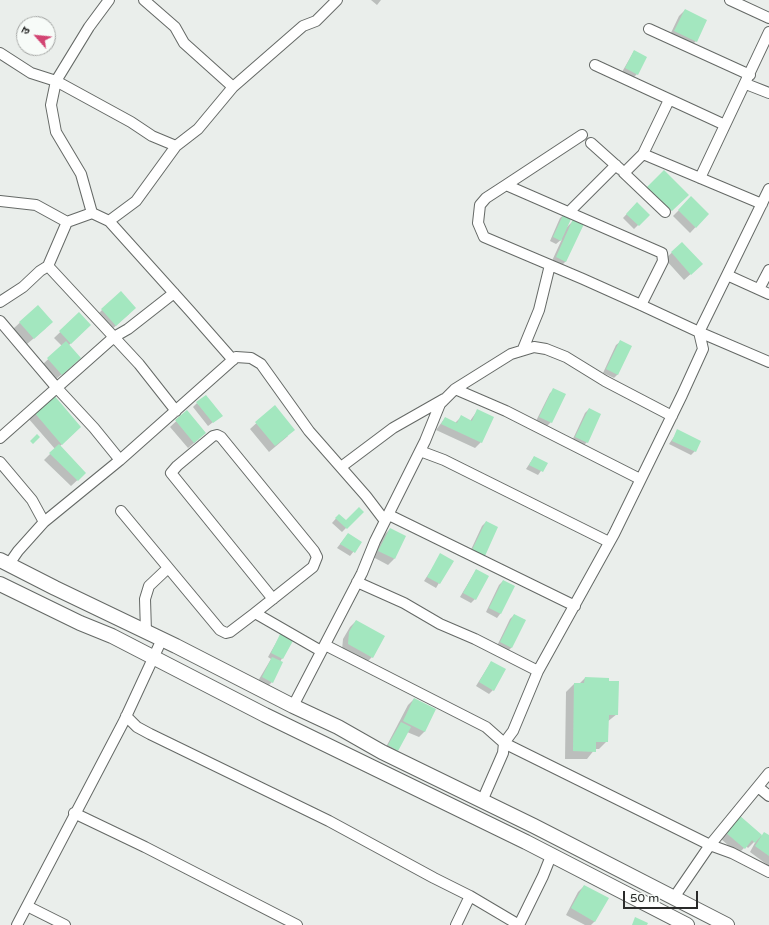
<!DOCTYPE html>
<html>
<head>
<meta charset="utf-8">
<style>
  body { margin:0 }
  #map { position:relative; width:769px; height:925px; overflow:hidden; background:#eaeeeb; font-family:"Varela Round","Noto Sans Devanagari",sans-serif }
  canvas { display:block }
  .north { position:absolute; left:16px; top:16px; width:40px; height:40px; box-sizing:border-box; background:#f7fbf8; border:1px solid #a5a7a5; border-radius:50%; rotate:297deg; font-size:11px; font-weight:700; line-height:16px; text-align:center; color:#292a29 }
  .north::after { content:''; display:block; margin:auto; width:14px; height:18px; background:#d24472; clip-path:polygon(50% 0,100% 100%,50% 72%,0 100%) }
  .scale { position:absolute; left:623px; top:891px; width:75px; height:18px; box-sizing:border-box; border:2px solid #292a29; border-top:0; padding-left:5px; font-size:12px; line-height:14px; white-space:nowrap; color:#292a29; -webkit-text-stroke:3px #f7fbf8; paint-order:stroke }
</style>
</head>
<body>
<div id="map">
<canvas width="769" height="925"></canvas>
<div class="north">उ</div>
<div class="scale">50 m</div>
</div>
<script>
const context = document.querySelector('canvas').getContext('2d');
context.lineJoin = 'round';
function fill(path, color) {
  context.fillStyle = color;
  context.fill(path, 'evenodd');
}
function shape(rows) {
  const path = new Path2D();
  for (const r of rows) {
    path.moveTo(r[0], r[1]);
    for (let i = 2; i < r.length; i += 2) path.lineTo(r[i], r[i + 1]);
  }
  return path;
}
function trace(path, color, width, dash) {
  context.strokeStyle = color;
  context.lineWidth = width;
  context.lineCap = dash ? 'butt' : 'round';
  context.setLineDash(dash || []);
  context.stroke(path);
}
fill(shape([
  [371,0,381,0,377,5],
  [685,10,696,41,690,47,669,37,679,16],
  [634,51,637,74,633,78,622,72],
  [664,171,687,195,666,216,642,193],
  [691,198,708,214,690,233,673,216],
  [637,203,648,215,634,229,623,218],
  [564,215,566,228,574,220,566,261,560,267,551,263,562,239,556,244,550,241,560,218],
  [682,243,695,270,684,280,665,259],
  [38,306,46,328,27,344,13,329],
  [102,310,129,314,110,331,96,316],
  [79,314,90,325,69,345,74,364,55,380,42,365,62,346,54,338],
  [620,342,618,374,614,378,603,373,616,345],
  [554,390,551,422,547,426,536,421,550,393],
  [197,403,217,419,208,426,193,407],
  [274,407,288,436,269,452,250,429],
  [589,409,587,442,583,446,572,441,585,413],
  [477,411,481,442,475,448,436,430,445,418,455,423,461,417,470,421],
  [34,412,74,433,60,446,85,473,71,486,44,460,55,449,28,418],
  [186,412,199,439,188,448,170,427],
  [678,431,695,451,691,455,669,444],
  [534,457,546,464,538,475,526,469],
  [362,512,342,532,332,523,339,515,346,521],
  [486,522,484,555,480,559,469,554,482,526],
  [390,529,394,559,388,565,373,557,384,535],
  [348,534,361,542,350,556,337,548],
  [441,555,452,561,436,588,424,581],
  [476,570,475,599,471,603,460,597],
  [503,581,514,586,500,614,497,618,486,612,499,585],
  [514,615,525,620,511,648,508,651,497,646,510,619],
  [356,621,372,657,366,663,342,650,343,639,350,627],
  [281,634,292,640,280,662,272,682,268,686,258,681,271,659,268,657],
  [491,662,493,690,489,694,476,686],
  [585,678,617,714,607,722,607,741,599,749,595,749,587,759,565,759,566,692,574,684,579,684],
  [414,699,425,731,419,737,407,732,394,754,385,749,408,705],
  [739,817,762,836,769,837,769,866,750,852,757,839,748,848,746,846,738,854,720,838],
  [584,886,595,921,591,925,585,925,566,915,578,892]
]), '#0003');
fill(shape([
  [685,9,707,20,697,42,674,31],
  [634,50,647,57,638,75,625,68],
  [664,170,689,195,672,211,647,187],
  [691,196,709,214,696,228,678,210],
  [637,202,650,215,639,226,626,214],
  [564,213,572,217,561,241,553,237],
  [573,219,584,224,566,262,556,257],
  [682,242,703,264,691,275,671,252],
  [121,291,136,308,116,326,101,309],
  [38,305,53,322,34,339,19,322],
  [79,312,91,325,71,344,59,331],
  [620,340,632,346,618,375,606,369],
  [66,341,81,358,62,375,47,358],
  [553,388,566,394,552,423,539,417],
  [53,394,81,427,62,445,33,411],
  [206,395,223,416,213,423,196,402],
  [275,405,295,430,275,446,255,422],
  [589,408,601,414,588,443,575,437],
  [477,409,494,417,482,443,441,424,445,417,457,423,461,415,472,421],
  [187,410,206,433,194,443,175,420],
  [677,429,701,441,696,452,672,441],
  [37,434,40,437,33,444,30,441],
  [59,444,86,473,78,481,49,453],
  [534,456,548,463,543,472,529,465],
  [359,507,364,512,347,529,335,518,339,514,346,520],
  [486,521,498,527,485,556,472,550],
  [390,528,406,536,395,559,378,551],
  [348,533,362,542,355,553,340,544],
  [440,553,454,561,440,584,427,577],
  [476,569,489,576,476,600,463,593],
  [503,580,515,586,501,614,489,608],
  [514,614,526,620,512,648,500,642],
  [356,620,385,636,373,658,348,644,349,632],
  [281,632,294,639,283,659,271,653],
  [272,657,283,662,273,683,262,677],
  [491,661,506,669,494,691,479,682],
  [585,677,609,678,609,681,619,681,618,715,609,715,608,742,596,742,596,752,573,751,574,683,584,683],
  [414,698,436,709,425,732,403,721],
  [401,722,411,727,398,751,388,745],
  [739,815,762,835,755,843,752,840,745,849,725,832],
  [764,832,769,835,769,856,755,846],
  [584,885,609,898,595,922,571,908],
  [635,917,648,923,647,925,632,925]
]), '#a3e7bf');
const street = shape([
  [144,0,175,27,184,43,233,87,303,26,316,21,337,0],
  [730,0,769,18],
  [649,29,750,75],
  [0,53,31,73,56,81,89,27,109,0],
  [595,65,725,125],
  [746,84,769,93],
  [591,143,620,169],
  [176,146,152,136,131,122,56,81,51,105,56,132,81,174,92,213,109,221,190,311,233,360],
  [643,154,669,100],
  [700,178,769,32],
  [506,185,582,135],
  [0,201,36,205,67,222],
  [569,212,616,165],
  [665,212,624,173,643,154,762,204],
  [109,221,136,201,176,146,198,129,233,87],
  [48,266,139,364,176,411],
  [727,275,769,189],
  [759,289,769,270],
  [0,302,23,287,40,271,48,266,67,222,92,213],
  [641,305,663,261,662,253,506,185,486,198,480,205,478,223,484,237,583,279,641,305,699,332,727,275,769,294],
  [0,321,56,387,94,428,120,460],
  [523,349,539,310,550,265],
  [455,389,506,411,640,479],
  [0,438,114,337,128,329,174,293],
  [420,451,444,460,609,542],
  [0,462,32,500,44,522],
  [341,467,393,428,444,399],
  [121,511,220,630,226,633,230,632,255,613,321,651],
  [389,515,575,606],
  [9,564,18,551,44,522,120,460,236,357,251,358,261,364,309,431,366,496,385,521],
  [357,582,404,603,440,624,475,639,538,671],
  [255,613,313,567,317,557,314,551,221,437,217,435,213,436,177,466,171,473,273,599],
  [146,632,145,599,149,586,168,568],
  [325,645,486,727,504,743,710,845,732,853,769,872],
  [293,706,362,573,375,541,425,441,440,404,455,389,511,354,534,347,546,349,566,357,605,381,672,416],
  [126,716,137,727,150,734,329,821,434,878,470,896,519,925],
  [758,787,769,796],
  [482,801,503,753,504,743,513,731,538,671,614,534,682,395,703,349,699,332,769,362],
  [74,813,145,847,297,925],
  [673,899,710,845,769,773],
  [27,906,65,925],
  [17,925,124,721,162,639],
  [456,925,470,896],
  [519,925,543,876,551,856]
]);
const secondary = shape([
  [0,560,55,588,176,646,293,706,338,727,382,752,534,826,727,925],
  [0,584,80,623,112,636,265,715,526,842,687,925]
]);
trace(street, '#656966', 12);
trace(secondary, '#656966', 16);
trace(street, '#fff', 10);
trace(secondary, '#fff', 14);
</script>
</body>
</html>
